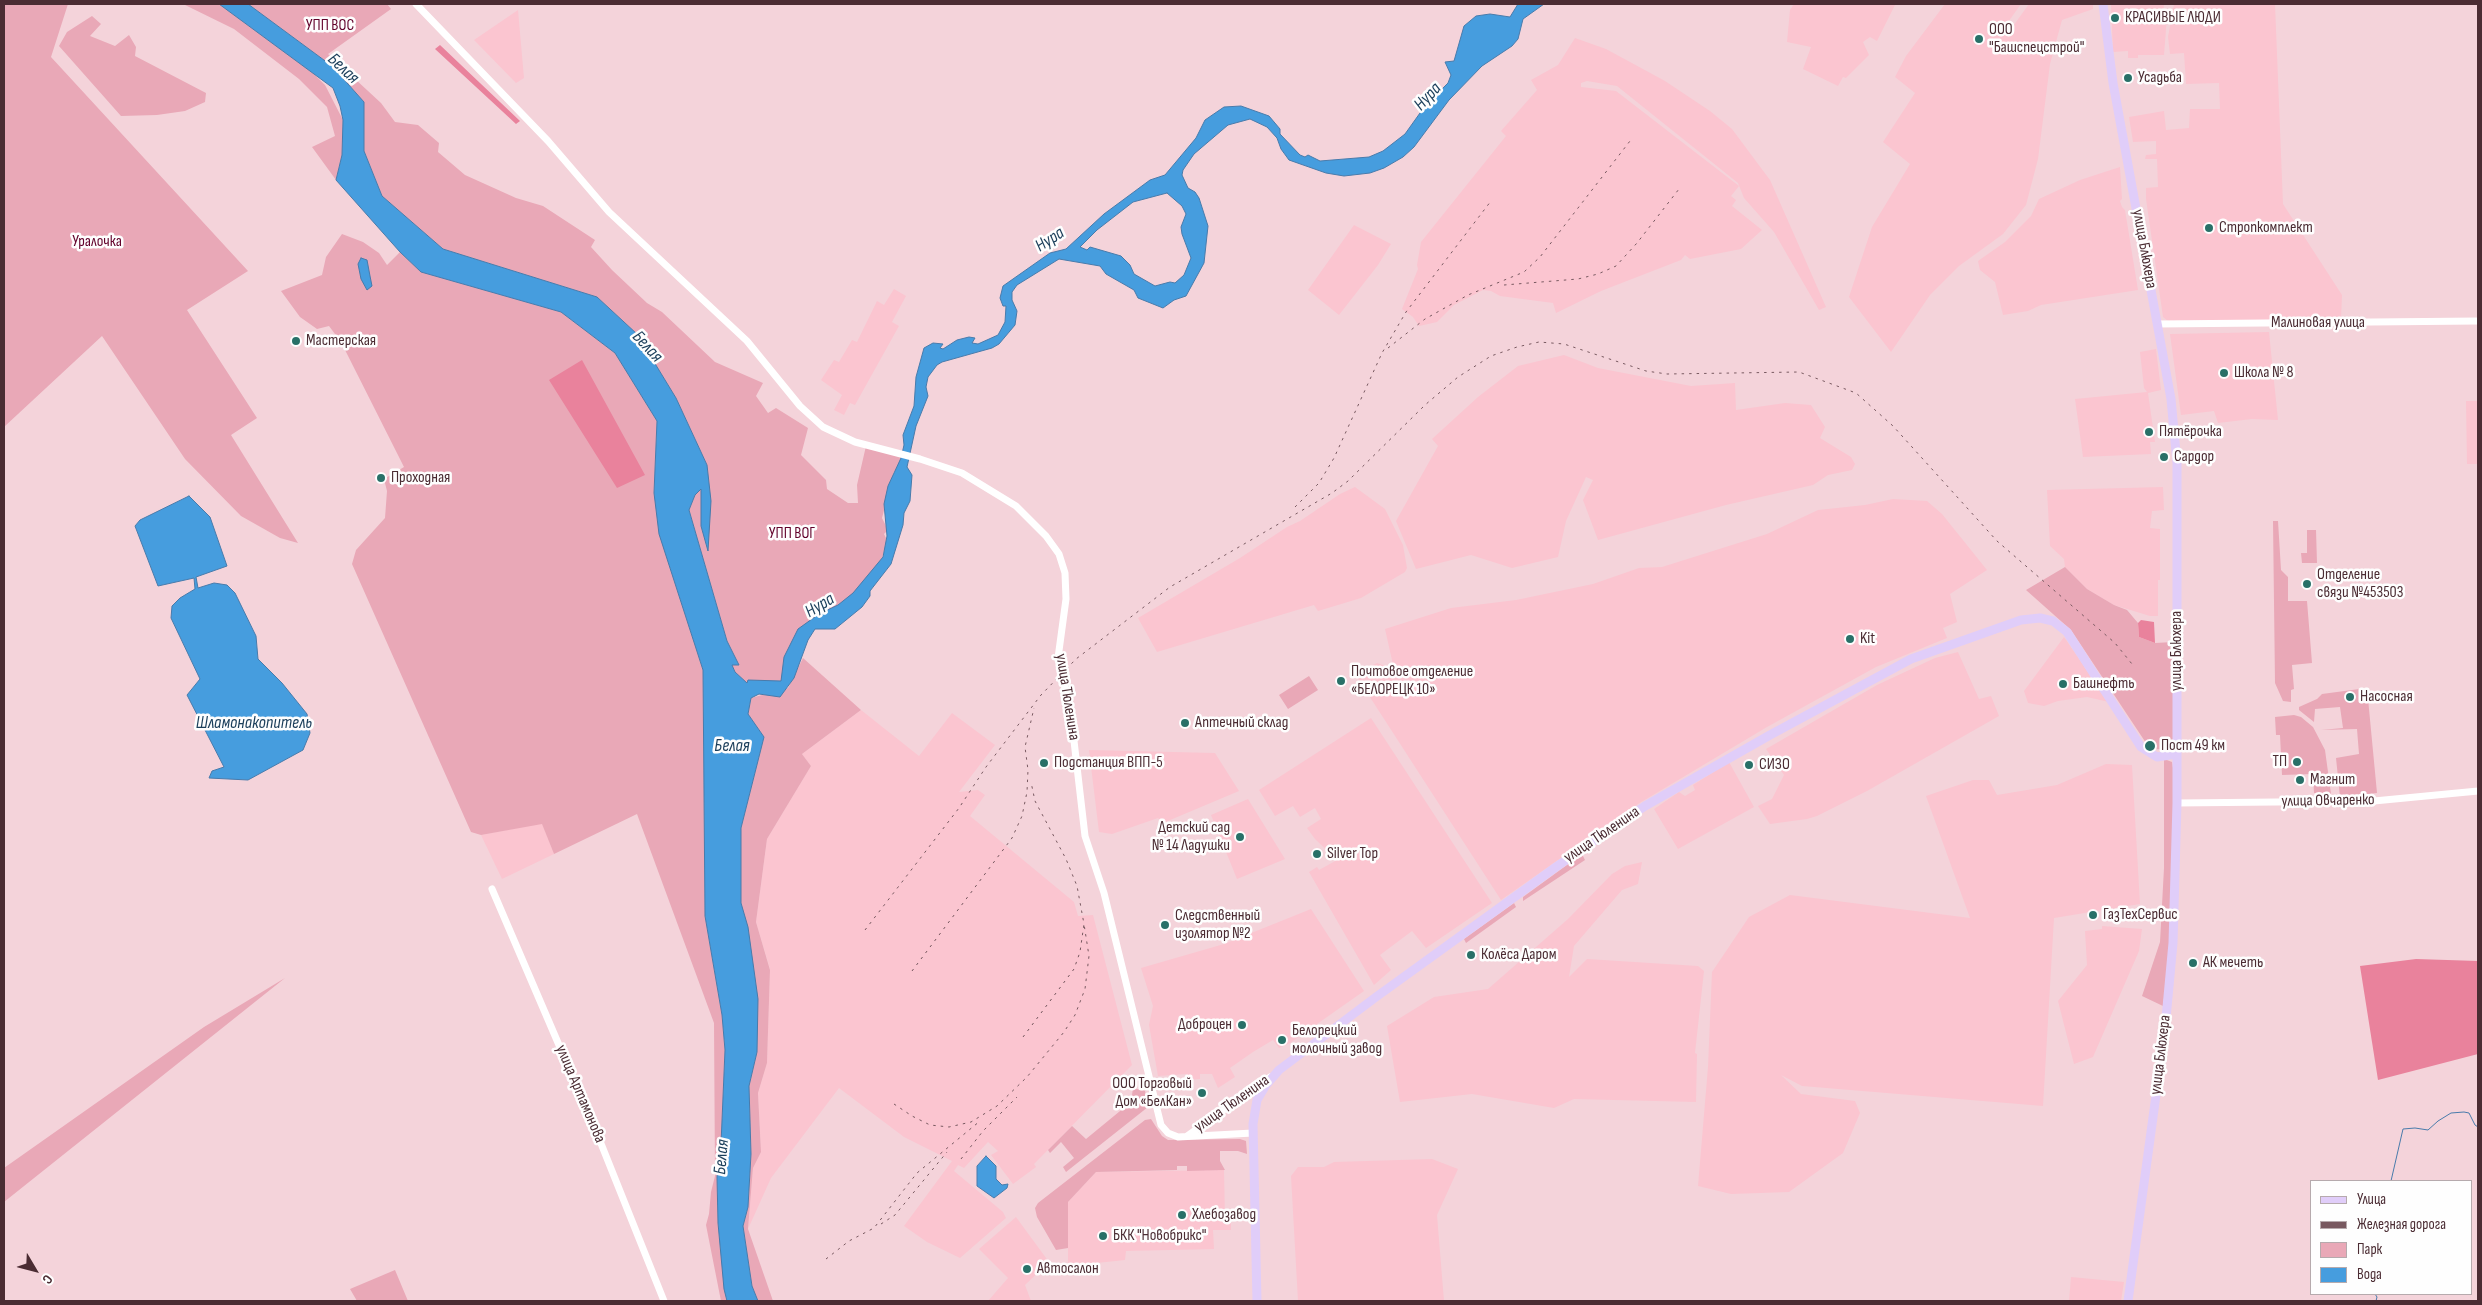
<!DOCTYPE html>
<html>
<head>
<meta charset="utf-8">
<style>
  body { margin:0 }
  #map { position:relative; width:2482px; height:1305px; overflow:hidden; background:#f4d3da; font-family:"Sofia Sans Condensed",sans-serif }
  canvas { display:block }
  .frame { position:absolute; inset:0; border:5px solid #4b2c33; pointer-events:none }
  .legend { position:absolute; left:2310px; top:1180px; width:162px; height:115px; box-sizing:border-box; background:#fefefe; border:1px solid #b6aaad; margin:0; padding:6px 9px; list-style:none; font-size:15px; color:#4b2c33 }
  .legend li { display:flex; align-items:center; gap:10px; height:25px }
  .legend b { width:25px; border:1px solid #b6aaad }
  .north { position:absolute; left:10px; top:1245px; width:50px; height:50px; -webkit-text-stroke:4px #fefefe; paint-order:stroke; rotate:127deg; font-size:14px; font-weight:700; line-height:20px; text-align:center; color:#4b2c33 }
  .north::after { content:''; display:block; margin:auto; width:18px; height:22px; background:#4b2c33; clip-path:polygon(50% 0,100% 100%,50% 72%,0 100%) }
</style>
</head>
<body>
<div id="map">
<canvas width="2482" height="1305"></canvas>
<div class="frame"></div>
<ul class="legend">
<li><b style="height:6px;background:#e0cdf9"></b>Улица</li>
<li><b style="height:6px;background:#785960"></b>Железная дорога</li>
<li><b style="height:14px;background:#e9a8b7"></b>Парк</li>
<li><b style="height:14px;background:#469dde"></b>Вода</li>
</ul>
<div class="north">С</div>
</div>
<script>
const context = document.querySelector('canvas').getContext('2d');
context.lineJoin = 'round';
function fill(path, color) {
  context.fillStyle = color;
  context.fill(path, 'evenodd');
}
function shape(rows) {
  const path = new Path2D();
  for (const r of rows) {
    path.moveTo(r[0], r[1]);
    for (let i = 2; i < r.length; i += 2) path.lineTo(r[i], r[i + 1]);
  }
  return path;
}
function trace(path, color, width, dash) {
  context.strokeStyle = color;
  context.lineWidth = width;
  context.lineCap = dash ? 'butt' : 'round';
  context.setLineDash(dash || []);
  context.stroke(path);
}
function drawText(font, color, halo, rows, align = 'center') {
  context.font = font + ' "Sofia Sans Condensed",sans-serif';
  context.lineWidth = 5;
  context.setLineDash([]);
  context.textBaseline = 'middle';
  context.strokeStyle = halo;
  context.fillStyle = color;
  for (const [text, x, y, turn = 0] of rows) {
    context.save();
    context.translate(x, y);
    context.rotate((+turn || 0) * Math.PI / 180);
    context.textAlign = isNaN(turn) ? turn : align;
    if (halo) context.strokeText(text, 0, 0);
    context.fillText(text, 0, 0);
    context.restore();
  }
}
fill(shape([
  [1794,4,1892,4,1895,5,1877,41,1870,37,1863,42,1869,55,1846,78,1843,77,1838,86,1803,69,1811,47,1787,42,1790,10],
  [1945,4,2021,4,2006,25,2011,29,2029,4,2093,4,2093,9,2062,20,2050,64,2038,159,2026,205,2003,234,1959,266,1930,295,1891,352,1849,297,1872,227,1910,164,1883,142,1915,93,1895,77,1906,56],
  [2111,4,2164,4,2163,16,2167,17,2164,55,2138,55,2138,58,2128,58,2128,51,2113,52],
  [2174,4,2275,4,2283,204,2342,295,2341,319,2168,321,2163,317,2146,199,2146,188,2158,187,2157,159,2145,159,2146,155,2156,154,2156,141,2133,142,2129,117,2164,111,2166,130,2189,128,2190,109,2220,109,2219,83,2186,84,2184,53,2170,54,2168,37],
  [518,10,524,78,516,83,474,40],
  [1575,38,1606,49,1665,81,1710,111,1732,129,1770,180,1826,307,1819,310,1774,232,1744,198,1738,183,1617,86,1587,81,1581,83,1581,87,1616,91,1739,186,1731,196,1736,200,1732,206,1762,230,1741,249,1690,259,1685,255,1681,260,1601,291,1556,313,1553,303,1500,296,1491,291,1483,290,1454,305,1437,322,1419,326,1413,317,1402,309,1418,269,1417,265,1421,242,1506,136,1501,131,1537,90,1531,80,1558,65],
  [2120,167,2122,199,2120,201,2122,207,2125,210,2138,290,2041,305,2028,311,2003,315,1995,282,1980,270,1978,261,2005,242,2031,216,2039,199,2080,180],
  [1354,225,1391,244,1378,265,1339,315,1308,290],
  [894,289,906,296,892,322,899,326,855,405,850,403,844,415,834,410,842,395,821,380,834,360,839,362,852,340,857,342,877,301,884,305],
  [2269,332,2278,420,2252,419,2218,423,2214,411,2181,415,2170,334],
  [2156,349,2161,390,2148,393,2155,442,2150,442,2151,454,2083,457,2075,399,2147,392,2144,388,2140,352],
  [1564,355,1598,368,1691,386,1735,383,1736,410,1785,403,1811,405,1825,427,1820,438,1851,457,1855,464,1852,470,1828,475,1813,485,1726,505,1598,540,1583,500,1593,480,1586,477,1566,521,1558,557,1512,568,1471,555,1416,569,1396,521,1438,446,1432,439,1478,397,1518,366],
  [2466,401,2478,401,2478,464,2467,464],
  [1355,487,1385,509,1403,545,1407,568,1405,572,1361,598,1338,605,1318,611,1314,605,1157,652,1138,618,1240,558,1287,527,1300,521,1340,494],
  [2163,487,2164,510,2152,511,2150,528,2160,529,2160,580,2158,580,2158,616,2150,616,2114,605,2087,589,2065,567,2064,559,2050,546,2047,490],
  [1893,499,1927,501,1942,514,1987,570,1950,594,1957,622,1943,628,1947,638,1876,667,1767,727,1638,804,1501,900,1355,674,1377,663,1394,669,1385,629,1451,608,1516,600,1593,584,1639,568,1662,567,1767,534,1818,510,1865,505],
  [2064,637,2109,702,2087,697,2058,701,2044,706,2028,703,2024,691],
  [1958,652,1979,699,1991,696,1999,716,1867,791,1817,816,1807,819,1770,824,1758,806,1772,799,1784,775,1766,749,1877,685,1935,658],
  [861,710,919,756,952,713,995,745,959,792,978,790,985,795,970,816,1074,902,1078,916,1093,915,1132,1065,1034,1164,1036,1167,1013,1184,991,1155,998,1151,988,1142,964,1168,958,1165,954,1171,1003,1212,1006,1218,960,1258,927,1242,904,1226,952,1161,904,1137,839,1088,771,1178,748,1229,753,1168,761,1152,758,1093,767,1063,770,969,756,922,767,839,811,766,802,754],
  [1371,718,1492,903,1426,948,1412,931,1380,955,1391,970,1374,985,1309,872,1317,867,1319,870,1337,860,1315,839,1307,828,1321,819,1315,808,1300,817,1293,806,1275,816,1259,790],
  [1089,750,1215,753,1239,791,1163,823,1158,818,1112,834,1099,832],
  [1729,762,1754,807,1678,849,1654,809,1679,792,1685,796,1695,790,1693,785],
  [2106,764,2132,765,2140,904,2054,918,2043,1106,1802,1086,1781,1075,1801,1094,1855,1101,1860,1113,1843,1153,1789,1192,1731,1194,1698,1186,1708,1067,1712,972,1749,917,1790,895,1970,918,1926,796,1973,780,1989,780,1997,795,2057,785],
  [1248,799,1285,859,1237,879,1211,815],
  [542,823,554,854,502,879,481,835],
  [1642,862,1638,884,1622,890,1574,946,1569,977,1587,959,1698,966,1704,971,1695,1053,1697,1054,1696,1102,1574,1099,1554,1108,1472,1094,1400,1102,1387,1026,1434,997,1488,989,1568,919,1612,874,1625,866],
  [1311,909,1364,991,1290,1043,1279,1048,1273,1040,1253,1052,1230,1068,1235,1077,1218,1088,1212,1074,1200,1074,1200,1079,1188,1080,1187,1074,1158,1076,1149,1025,1153,1006,1141,968,1224,944],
  [2102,926,2142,929,2139,951,2093,1057,2074,1064,2058,1001,2087,965,2085,931,2102,929],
  [1432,1159,1458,1169,1437,1215,1444,1301,1298,1301,1291,1176,1298,1167,1324,1167,1334,1162],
  [1224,1170,1225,1219,1231,1219,1231,1230,1213,1230,1214,1249,1126,1251,1125,1260,1068,1266,1068,1202,1096,1172],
  [1016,1217,1049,1262,1025,1285,1031,1301,988,1301,1008,1278,979,1249],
  [2071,1277,2124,1282,2121,1301,2069,1301]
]), '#fbc5d0');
fill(shape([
  [4,4,68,4,51,57,248,271,187,310,257,418,231,435,298,543,280,538,241,516,185,459,102,336,4,427],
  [183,4,219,4,313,73,325,85,343,120,342,155,336,180,312,147,335,136,327,107,299,79,234,29],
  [248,4,387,4,391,9,328,54,381,103,395,122,418,125,439,143,438,152,465,175,516,198,543,206,595,240,591,247,612,270,647,303,662,312,715,362,763,383,756,396,768,413,776,408,808,428,801,455,826,480,827,489,848,503,858,503,857,485,866,446,902,455,898,469,894,472,882,518,888,530,884,534,887,540,881,562,851,602,812,619,783,682,748,684,735,672,732,665,739,665,727,641,689,510,695,495,701,488,701,526,708,549,707,465,676,398,637,334,597,297,443,249,382,196,364,151,364,102,332,66],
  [92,16,101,24,90,36,115,46,129,35,136,47,135,56,206,93,205,102,185,111,157,115,121,116,59,46,67,32],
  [342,234,363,242,379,253,387,265,400,252,421,272,561,312,615,353,657,421,654,493,672,573,703,670,705,916,722,1015,725,1050,721,1144,717,1177,718,1223,727,1301,721,1301,706,1225,709,1214,711,1192,715,1176,714,1023,637,814,554,854,542,824,481,835,471,832,352,564,356,550,385,518,387,491,384,479,404,467,341,342,329,326,317,329,300,317,281,291,322,275,326,257],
  [2273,521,2278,521,2281,570,2288,577,2288,601,2307,601,2312,663,2292,665,2294,689,2291,690,2291,702,2283,701,2275,683],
  [2307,530,2316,530,2317,563,2302,563,2301,553,2307,553],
  [2065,567,2087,589,2114,605,2127,610,2138,623,2139,637,2155,643,2173,642,2174,746,2169,750,2154,749,2148,746,2071,630,2026,590],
  [803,658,861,710,802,754,811,766,767,839,756,922,770,970,767,1063,758,1093,761,1152,753,1168,748,1229,773,1301,758,1301,752,1286,743,1226,748,1207,751,1154,749,1086,757,1052,741,903,741,828,764,737,748,714,751,698,788,688],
  [1309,676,1318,690,1288,709,1279,695],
  [2367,688,2377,793,2340,797,2336,758,2359,754,2357,729,2321,730,2343,728,2340,707,2315,709,2314,722,2299,710,2299,707,2317,699,2322,694],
  [2294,715,2301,717,2313,727,2325,750,2331,794,2314,793,2313,774,2282,775,2280,735,2276,735,2275,717],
  [2164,759,2172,762,2174,774,2170,948,2163,1006,2142,996,2160,942,2164,868],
  [1582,854,1585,860,1523,901,1523,897],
  [1514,903,1516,907,1466,943,1464,939],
  [285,978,4,1202,4,1168,204,1027],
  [1133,1088,1145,1091,1148,1107,1066,1172,1063,1167,1074,1158,1061,1142,1050,1153,1048,1150,1072,1126,1086,1139,1131,1102],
  [1151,1119,1162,1136,1168,1140,1240,1139,1246,1141,1247,1154,1238,1151,1220,1151,1220,1161,1225,1170,1187,1171,1187,1166,1177,1166,1177,1170,1096,1172,1068,1202,1068,1248,1056,1250,1037,1217,1035,1208,1038,1203,1145,1120],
  [395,1270,408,1301,357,1301,350,1289]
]), '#e9a8b7');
fill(shape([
  [440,45,520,121,516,124,435,49],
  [582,360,645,475,617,488,549,380],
  [2141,620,2154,622,2155,643,2139,637,2138,623],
  [2416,959,2478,961,2478,1054,2378,1080,2360,966]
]), '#e9829c');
const water = shape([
  [219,4,248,4,332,66,364,102,364,151,382,196,443,249,597,297,637,334,676,398,707,465,711,501,708,551,701,526,701,489,695,495,689,510,727,641,739,665,732,665,735,672,747,683,748,680,781,681,784,657,798,629,819,614,838,605,853,593,883,557,887,536,884,504,888,486,901,458,904,445,903,435,914,406,916,377,924,348,933,343,943,344,940,348,943,349,957,340,969,337,975,338,972,343,978,344,998,335,1005,322,1006,306,1003,306,1000,298,1003,286,1050,253,1066,249,1104,214,1150,180,1165,175,1196,138,1205,120,1224,107,1241,106,1269,116,1280,129,1280,134,1300,155,1305,157,1308,155,1320,161,1369,157,1383,151,1405,134,1425,106,1448,83,1451,75,1445,62,1454,61,1464,26,1476,16,1490,14,1510,17,1518,4,1544,4,1523,19,1518,39,1512,46,1482,66,1449,100,1414,147,1403,157,1384,168,1370,173,1344,176,1326,173,1289,160,1281,149,1277,138,1267,127,1250,119,1228,125,1194,154,1183,170,1182,175,1188,188,1195,192,1199,198,1208,226,1204,263,1186,296,1174,300,1163,308,1138,298,1134,290,1106,274,1100,266,1059,259,1017,285,1012,292,1012,300,1017,311,1015,325,999,344,992,348,942,362,937,365,928,377,926,387,928,396,916,426,907,467,912,475,910,501,904,513,903,525,891,564,870,591,870,596,862,607,835,629,815,629,808,640,794,678,780,697,759,694,751,698,748,714,764,737,741,828,741,903,748,927,758,999,757,1052,749,1086,751,1154,748,1207,743,1226,752,1286,758,1301,727,1301,724,1289,718,1223,717,1177,721,1144,725,1050,722,1015,705,916,703,670,659,534,654,493,657,421,615,353,561,312,421,272,400,252,336,180,342,155,343,120,340,106,333,88,219,4],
  [1167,193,1182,206,1186,214,1181,227,1182,234,1191,258,1184,275,1175,283,1170,282,1155,286,1134,274,1130,265,1121,256,1090,247,1087,250,1080,247,1097,230,1133,202,1167,193],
  [361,258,367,260,370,276,372,286,367,290,361,279,358,264,361,258],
  [189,496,210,517,227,566,196,577,198,588,214,583,227,585,235,593,256,636,258,659,282,683,307,714,310,733,303,750,248,780,209,778,212,771,224,767,187,695,200,679,171,618,172,606,180,598,195,589,194,578,158,586,135,526,140,520,189,496],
  [986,1156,996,1166,996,1179,1002,1185,1008,1184,1007,1188,994,1198,977,1186,977,1166,986,1156]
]);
fill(water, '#469dde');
trace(water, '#487bab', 1);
trace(shape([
  [2391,1181,2403,1129,2415,1128,2428,1130,2438,1121,2451,1113,2464,1112,2469,1113,2475,1125,2478,1127],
  [2375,1294,2377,1297,2376,1301]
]), '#487bab', 1);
trace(shape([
  [416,4,548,141,609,212,747,341,800,406,823,427,855,442,920,459,962,473,1016,506,1046,536,1059,554,1065,573,1066,599,1058,658,1071,715,1085,836,1104,893,1161,1125,1168,1133,1178,1137,1253,1133],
  [2158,324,2478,321],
  [2177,803,2374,801,2478,791],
  [492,889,598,1136,664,1301],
  [1187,1136,1270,1077]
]), '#fff', 7);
trace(shape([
  [2103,4,2113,83,2171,399,2177,463,2177,803,2173,943,2165,1029,2128,1301],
  [1257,1301,1253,1124,1257,1100,1266,1085,1279,1070,1376,997,1556,867,1645,806,1770,735,1911,659,2021,620,2040,618,2053,621,2067,632,2141,747,2157,757,2176,754]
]), '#e0cdf9', 9);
trace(shape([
  [1504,285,1578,279,1598,274,1616,266,1637,243,1679,189],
  [1388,348,1425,319,1468,295,1524,272,1540,257,1630,141],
  [1295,507,1319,483,1334,458,1382,353,1406,312,1491,201],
  [865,930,959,808,986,767,1041,695,1076,659,1170,587,1332,493,1348,481,1425,405,1458,377,1491,356,1517,347,1539,342,1564,344,1646,371,1667,374,1799,372,1856,393,1893,426,1997,541,2115,643,2132,664],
  [912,971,1012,838,1022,816,1027,792,1028,770,1025,747,1034,708],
  [1023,1037,1074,969,1080,952,1084,924,1077,886,1066,859,1035,801,1031,782],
  [894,1104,912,1116,930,1125,949,1127,971,1122,997,1106,1027,1077,1064,1032,1075,1015,1085,989,1089,956,1084,924],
  [961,1159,983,1131,1017,1097],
  [881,1224,895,1215,947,1152],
  [826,1259,849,1241,874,1228,917,1173,980,1121]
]), '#785960', 1, [2.5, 5]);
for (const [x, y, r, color] of [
  [2115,18,5,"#297068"],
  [1979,39,5,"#297068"],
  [2128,78,5,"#297068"],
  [2209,228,5,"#297068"],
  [296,341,5,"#297068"],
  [2224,373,5,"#297068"],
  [2149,432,5,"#297068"],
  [2164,457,5,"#297068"],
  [381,478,5,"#297068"],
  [2307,584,5,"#297068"],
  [1850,639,5,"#297068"],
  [1341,681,5,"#297068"],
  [2063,684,5,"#297068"],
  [2350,697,5,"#297068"],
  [1185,723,5,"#297068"],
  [2150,746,6,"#297068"],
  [2297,762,5,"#297068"],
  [1044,763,5,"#297068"],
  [1749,765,5,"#297068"],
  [2300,780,5,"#297068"],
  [1240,837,5,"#297068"],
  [1317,854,5,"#297068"],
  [2093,915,5,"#297068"],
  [1165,925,5,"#297068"],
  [1471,955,5,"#297068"],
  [2193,963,5,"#297068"],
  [1242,1025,5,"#297068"],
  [1282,1040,5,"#297068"],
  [1202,1093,5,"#297068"],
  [1182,1215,5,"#297068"],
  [1103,1236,5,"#297068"],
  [1027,1269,5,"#297068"]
]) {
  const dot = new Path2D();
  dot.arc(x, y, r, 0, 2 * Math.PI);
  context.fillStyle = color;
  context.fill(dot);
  trace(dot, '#fefefe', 2);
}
drawText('16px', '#4b2c33', '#fefefe', [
  ["КРАСИВЫЕ ЛЮДИ",2125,18],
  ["ООО",1989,30],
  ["\"Башспецстрой\"",1989,48],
  ["Усадьба",2138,78],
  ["Стропкомплект",2219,228],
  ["Мастерская",306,341],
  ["Школа № 8",2234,373],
  ["Пятёрочка",2159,432],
  ["Сардор",2174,457],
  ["Проходная",391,478],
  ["Отделение",2317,575],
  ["связи №453503",2317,593],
  ["Kit",1860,639],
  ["Почтовое отделение",1351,672],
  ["«БЕЛОРЕЦК 10»",1351,690],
  ["Башнефть",2073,684],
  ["Насосная",2360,697],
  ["Аптечный склад",1195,723],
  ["Пост 49 км",2161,746],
  ["ТП",2287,762,"right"],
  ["Подстанция ВПП-5",1054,763],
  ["СИЗО",1759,765],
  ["Магнит",2310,780],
  ["Детский сад",1230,828,"right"],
  ["№ 14 Ладушки",1230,846,"right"],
  ["Silver Top",1327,854],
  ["ГазТехСервис",2103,915],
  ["Следственный",1175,916],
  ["изолятор №2",1175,934],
  ["Колёса Даром",1481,955],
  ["АК мечеть",2203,963],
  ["Доброцен",1232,1025,"right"],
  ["Белорецкий",1292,1031],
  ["молочный завод",1292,1049],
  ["ООО Торговый",1192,1084,"right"],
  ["Дом «БелКан»",1192,1102,"right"],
  ["Хлебозавод",1192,1215],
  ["БКК \"Новобрикс\"",1113,1236],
  ["Автосалон",1037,1269]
], 'left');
drawText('16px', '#62022b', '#fefefe', [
  ["УПП ВОС",330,26],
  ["Уралочка",97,242],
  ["УПП ВОГ",792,534]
]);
drawText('16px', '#4b2c33', '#fefefe', [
  ["улица Блюхера",2144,249,80],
  ["Малиновая улица",2318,323],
  ["улица Блюхера",2177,651,-90],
  ["улица Тюленина",1067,697,81],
  ["улица Овчаренко",2328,801,-1],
  ["улица Тюленина",1602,835,-34],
  ["улица Блюхера",2161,1055,-83],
  ["улица Артамонова",580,1094,67],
  ["улица Тюленина",1232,1104,-35]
]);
drawText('italic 18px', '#1b3e5a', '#fefefe', [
  ["Белая",343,69,43],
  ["Нура",1428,97,-47],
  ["Нура",1050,240,-33],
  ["Белая",647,347,47],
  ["Нура",820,606,-31],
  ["Шламонакопитель",254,723],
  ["Белая",732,746],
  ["Белая",722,1157,-85]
]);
</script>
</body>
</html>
